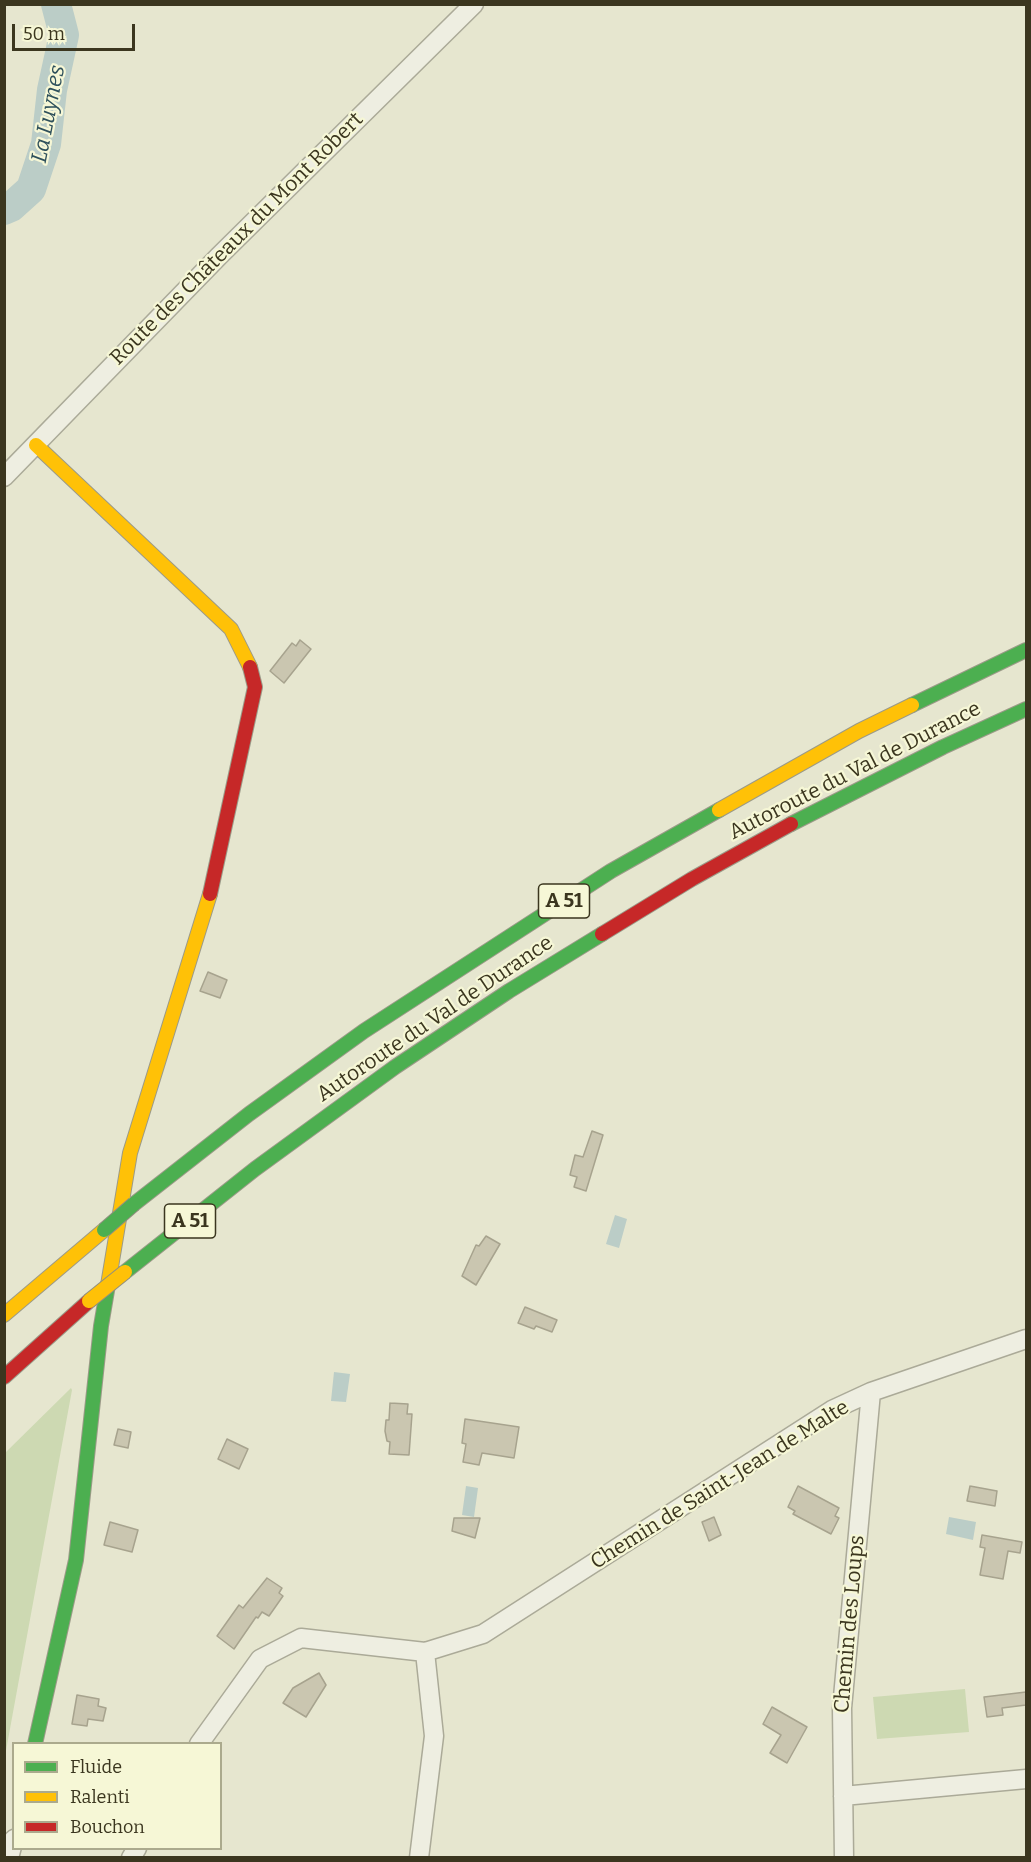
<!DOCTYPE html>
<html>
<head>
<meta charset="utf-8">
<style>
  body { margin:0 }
  #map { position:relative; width:1031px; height:1862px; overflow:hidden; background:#e6e6cf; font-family:Bitter,serif }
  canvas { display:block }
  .frame { position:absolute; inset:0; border:6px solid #3b361f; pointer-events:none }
  .legend { position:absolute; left:12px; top:1742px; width:210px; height:108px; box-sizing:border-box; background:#f6f7d6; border:2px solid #abaa8d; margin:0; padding:8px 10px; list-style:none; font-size:18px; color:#3b361f }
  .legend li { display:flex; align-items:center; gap:12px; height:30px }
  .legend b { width:30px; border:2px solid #abaa8d }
  .scale { position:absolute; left:12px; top:24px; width:123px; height:27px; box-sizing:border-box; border:3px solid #3b361f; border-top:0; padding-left:8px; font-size:18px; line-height:21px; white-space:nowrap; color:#3b361f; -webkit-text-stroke:4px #f6f7d6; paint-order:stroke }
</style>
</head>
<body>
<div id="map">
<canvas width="1031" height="1862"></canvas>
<div class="frame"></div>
<ul class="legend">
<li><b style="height:8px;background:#4caf50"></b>Fluide</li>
<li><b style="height:8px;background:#ffc107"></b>Ralenti</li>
<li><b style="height:8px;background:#c62828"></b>Bouchon</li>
</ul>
<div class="scale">50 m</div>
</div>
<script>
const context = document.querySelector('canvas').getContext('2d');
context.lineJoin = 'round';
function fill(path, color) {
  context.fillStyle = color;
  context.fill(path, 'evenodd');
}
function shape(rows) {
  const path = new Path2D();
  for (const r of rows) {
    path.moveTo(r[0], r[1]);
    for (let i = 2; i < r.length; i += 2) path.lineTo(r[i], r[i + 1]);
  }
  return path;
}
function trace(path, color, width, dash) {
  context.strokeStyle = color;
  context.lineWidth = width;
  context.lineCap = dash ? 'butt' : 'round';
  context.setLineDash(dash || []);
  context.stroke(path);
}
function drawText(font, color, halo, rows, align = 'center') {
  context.font = font + ' Bitter,serif';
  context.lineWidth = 4.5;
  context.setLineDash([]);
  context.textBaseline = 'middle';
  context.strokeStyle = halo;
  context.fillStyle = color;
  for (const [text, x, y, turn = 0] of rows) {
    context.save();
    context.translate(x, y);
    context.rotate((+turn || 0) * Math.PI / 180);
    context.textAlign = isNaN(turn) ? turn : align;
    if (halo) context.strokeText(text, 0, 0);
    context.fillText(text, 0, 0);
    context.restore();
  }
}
fill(shape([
  [71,1388,72,1390,5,1756,5,1453],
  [965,1689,969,1732,877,1739,873,1697]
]), '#cdd9b2');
fill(shape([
  [615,1215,627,1219,619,1248,606,1244],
  [334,1372,350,1374,346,1402,331,1401],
  [466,1486,478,1488,474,1517,462,1515],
  [949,1517,976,1522,973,1540,946,1534]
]), '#bbcdc7');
trace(shape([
  [4,210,11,207,31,189,46,144,52,90,64,35,56,4]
]), '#bbcdc7', 30);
const building = shape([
  [300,640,311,649,284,683,270,671,292,643,296,646,300,640],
  [208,972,227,980,220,998,200,991,208,972],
  [592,1131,603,1135,586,1191,574,1187,577,1177,570,1175,575,1155,583,1157,592,1131],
  [486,1236,500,1244,476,1285,462,1276,476,1245,479,1246,486,1236],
  [525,1307,557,1320,552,1332,536,1326,534,1329,518,1323,525,1307],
  [390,1403,408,1404,407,1414,412,1414,409,1455,389,1454,390,1442,387,1441,385,1431,386,1420,389,1420,390,1403],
  [465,1419,519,1427,514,1458,482,1453,479,1465,463,1462,466,1444,462,1443,465,1419],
  [118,1429,131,1432,128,1448,114,1445,118,1429],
  [227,1439,248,1449,239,1469,218,1459,227,1439],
  [798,1486,839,1508,835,1516,839,1518,831,1534,793,1514,795,1511,788,1507,798,1486],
  [970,1486,997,1491,995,1506,967,1501,970,1486],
  [714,1517,721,1535,709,1541,702,1522,714,1517],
  [454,1518,480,1518,475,1538,452,1531,454,1518],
  [110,1522,138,1530,132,1552,104,1545,110,1522],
  [982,1535,1022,1542,1020,1553,1008,1551,1003,1579,980,1575,985,1548,980,1547,982,1535],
  [267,1578,282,1588,279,1593,283,1596,269,1616,262,1612,258,1618,256,1617,234,1649,217,1636,239,1605,243,1608,267,1578],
  [319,1673,326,1685,306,1717,283,1703,293,1688,319,1673],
  [1026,1692,1026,1705,1002,1708,1003,1715,987,1717,984,1697,1026,1692],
  [77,1695,99,1699,98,1706,106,1708,103,1721,88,1719,87,1726,72,1724,77,1695],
  [772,1707,807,1727,787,1763,770,1753,781,1735,763,1724,772,1707]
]);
fill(building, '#cac6b0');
trace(building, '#a7a38e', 1.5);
const street = shape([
  [4,477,219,256,474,4],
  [199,1744,260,1659,301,1638,425,1652,483,1634,832,1410,871,1392,1026,1339],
  [843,1796,1026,1779],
  [9,1858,14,1839],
  [131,1858,137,1848],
  [419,1858,434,1736,425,1652],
  [844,1858,842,1708,871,1392]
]);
const fast = shape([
  [912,705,1026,650],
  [791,824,943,747,1026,709],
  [134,1204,249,1114,364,1031,611,871,719,810],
  [125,1272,255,1169,395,1067,509,991,602,934],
  [35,1744,76,1560,101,1326,108,1285]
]);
const slow = shape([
  [36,445,231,629,250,667],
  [719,810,859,731,912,705],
  [108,1285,130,1153,210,894],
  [4,1315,104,1230]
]);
const jam = shape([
  [210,894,255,687,250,667],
  [602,934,692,879,791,824],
  [4,1377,89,1301]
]);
trace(street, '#abaa98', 21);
trace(fast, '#9b9a88', 16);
trace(slow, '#9b9a88', 16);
trace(jam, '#9b9a88', 16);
trace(street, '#eeeee1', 18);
trace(fast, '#4caf50', 14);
trace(slow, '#ffc107', 14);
trace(jam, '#c62828', 14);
const fastBridge = shape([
  [104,1230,134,1204]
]);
const slowBridge = shape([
  [89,1301,125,1272]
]);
trace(fastBridge, '#918f7f', 16, []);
trace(slowBridge, '#918f7f', 16, []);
trace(fastBridge, '#4caf50', 14);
trace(slowBridge, '#ffc107', 14);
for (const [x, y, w] of [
  [564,901,51],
  [190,1221,51]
]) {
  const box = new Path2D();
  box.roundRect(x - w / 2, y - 17, w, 34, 4.5);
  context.fillStyle = '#f6f7d6';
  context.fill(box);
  trace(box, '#3b361f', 1.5);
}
drawText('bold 20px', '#3b361f', null, [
  ["A 51",564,901],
  ["A 51",190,1221]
]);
drawText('21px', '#3b361f', '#f6f7d6', [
  ["Route des Châteaux du Mont Robert",237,239,-45],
  ["Autoroute du Val de Durance",855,771,-27],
  ["Autoroute du Val de Durance",435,1019,-34],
  ["Chemin de Saint-Jean de Malte",720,1485,-32],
  ["Chemin des Loups",850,1624,-85]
]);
drawText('italic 22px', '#2e505b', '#f6f7d6', [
  ["La Luynes",49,114,-79]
]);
</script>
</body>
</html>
